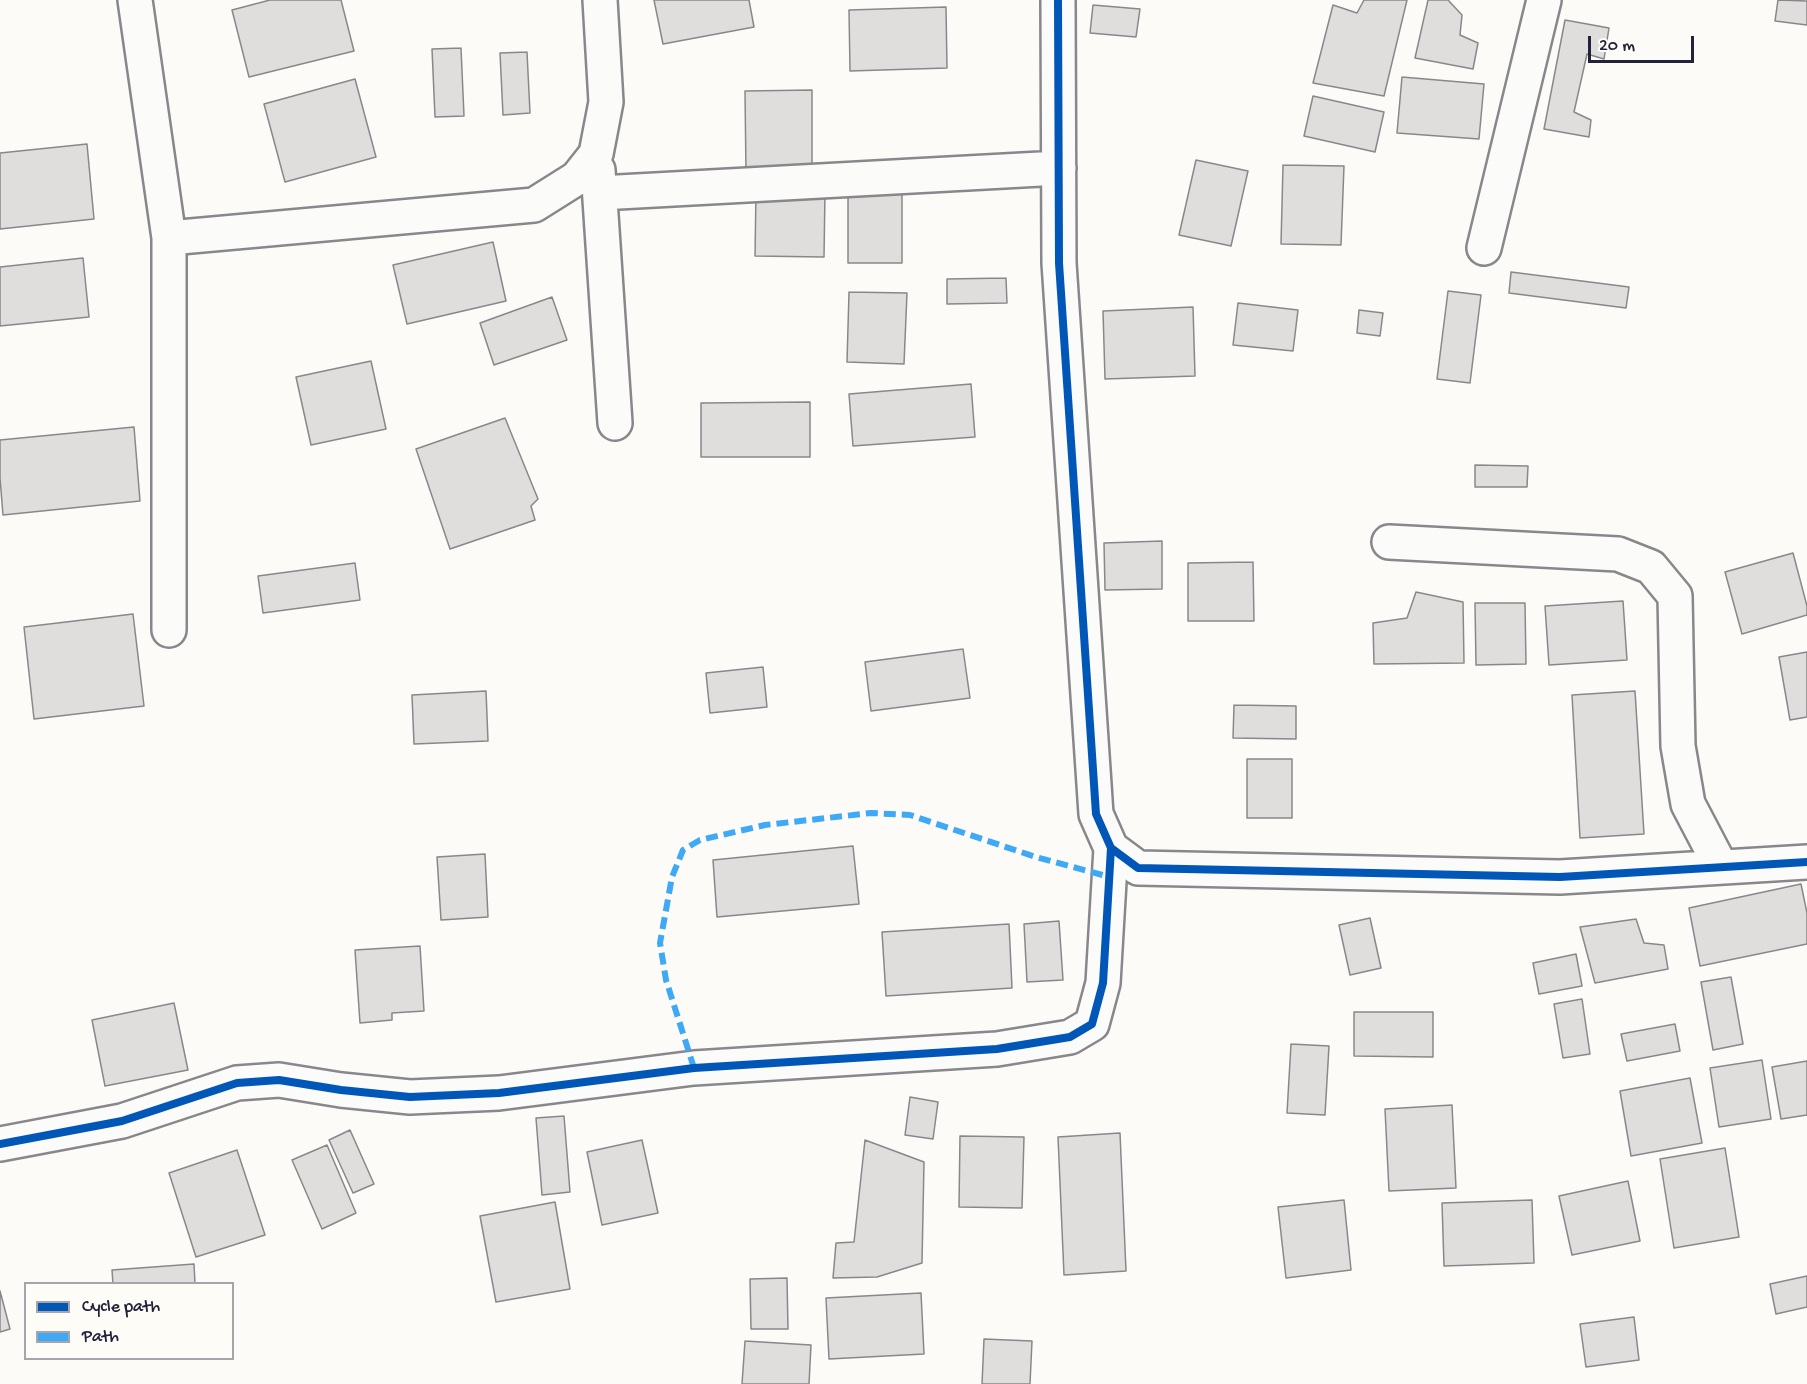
<!DOCTYPE html>
<html>
<head>
<meta charset="utf-8">
<style>
  body { margin:0 }
  #map { position:relative; width:1807px; height:1384px; overflow:hidden; background:#fcfbf8; font-family:"Gochi Hand",sans-serif }
  canvas { display:block }
  .legend { position:absolute; left:24px; top:1282px; width:210px; height:78px; box-sizing:border-box; background:#fdfcf7; border:2px solid #a5a5ac; margin:0; padding:8px 10px; list-style:none; font-size:18px; color:#22223b }
  .legend li { display:flex; align-items:center; gap:12px; height:30px }
  .legend b { width:30px; border:2px solid #a5a5ac }
  .scale { position:absolute; left:1588px; top:36px; width:106px; height:27px; box-sizing:border-box; border:3px solid #22223b; border-top:0; padding-left:8px; font-size:18px; line-height:21px; white-space:nowrap; color:#22223b; -webkit-text-stroke:4px #fdfcf7; paint-order:stroke }
</style>
</head>
<body>
<div id="map">
<canvas width="1807" height="1384"></canvas>
<ul class="legend">
<li><b style="height:8px;background:#0057b8"></b>Cycle path</li>
<li><b style="height:8px;background:#3fa9f5"></b>Path</li>
</ul>
<div class="scale">20 m</div>
</div>
<script>
const context = document.querySelector('canvas').getContext('2d');
context.lineJoin = 'round';
function fill(path, color) {
  context.fillStyle = color;
  context.fill(path, 'evenodd');
}
function shape(rows) {
  const path = new Path2D();
  for (const r of rows) {
    path.moveTo(r[0], r[1]);
    for (let i = 2; i < r.length; i += 2) path.lineTo(r[i], r[i + 1]);
  }
  return path;
}
function trace(path, color, width, dash) {
  context.strokeStyle = color;
  context.lineWidth = width;
  context.lineCap = dash ? 'butt' : 'round';
  context.setLineDash(dash || []);
  context.stroke(path);
}
const building = shape([
  [270,0,341,0,354,51,249,77,232,10,270,0],
  [654,0,749,0,754,27,663,44,654,0],
  [1364,0,1407,0,1384,96,1313,83,1333,5,1357,13,1364,0],
  [1428,0,1448,0,1462,15,1460,35,1478,43,1473,69,1415,58,1428,0],
  [1778,0,1807,1,1807,25,1775,21,1778,0],
  [1093,5,1140,9,1136,37,1090,33,1093,5],
  [946,7,947,68,850,71,849,10,946,7],
  [1565,20,1609,28,1604,59,1587,54,1574,112,1591,120,1589,137,1544,129,1565,20],
  [461,48,464,116,435,117,432,49,461,48],
  [527,52,530,113,503,115,500,53,527,52],
  [1402,77,1484,84,1479,139,1397,133,1402,77],
  [355,79,376,157,285,182,264,104,355,79],
  [812,90,812,173,746,174,745,91,812,90],
  [1313,96,1384,112,1375,152,1304,136,1313,96],
  [87,144,94,219,0,229,0,153,87,144],
  [1196,160,1248,171,1231,246,1179,235,1196,160],
  [1283,165,1344,166,1341,245,1281,244,1283,165],
  [756,191,825,192,824,257,755,256,756,191],
  [848,192,902,192,902,263,848,263,848,192],
  [493,242,506,301,407,324,393,265,493,242],
  [83,258,89,317,0,326,0,267,83,258],
  [1511,272,1629,287,1626,308,1509,293,1511,272],
  [1006,278,1007,303,947,304,947,279,1006,278],
  [1448,291,1481,295,1470,383,1437,379,1448,291],
  [849,292,907,293,904,364,847,362,849,292],
  [552,297,567,340,494,365,480,323,552,297],
  [1238,303,1298,310,1293,351,1233,345,1238,303],
  [1193,307,1195,376,1105,379,1103,311,1193,307],
  [1359,310,1383,313,1380,336,1357,333,1359,310],
  [371,361,386,429,311,445,296,377,371,361],
  [971,384,975,437,853,446,849,394,971,384],
  [810,402,810,457,701,457,701,403,810,402],
  [505,418,538,499,531,506,535,520,450,549,416,449,505,418],
  [134,427,140,501,3,515,0,478,0,440,134,427],
  [1475,465,1528,466,1527,487,1475,487,1475,465],
  [1162,541,1162,589,1105,590,1104,543,1162,541],
  [1793,553,1807,606,1807,615,1742,634,1725,572,1793,553],
  [1253,562,1254,621,1188,621,1188,563,1253,562],
  [355,563,360,600,263,613,258,576,355,563],
  [1416,592,1463,602,1464,663,1374,664,1373,623,1407,618,1416,592],
  [1623,601,1627,660,1549,665,1545,606,1623,601],
  [1475,603,1525,603,1526,664,1476,665,1475,603],
  [133,614,144,706,34,719,24,627,133,614],
  [963,649,970,698,871,711,865,662,963,649],
  [1807,652,1807,717,1790,720,1779,657,1807,652],
  [763,667,767,707,710,713,706,673,763,667],
  [486,691,488,741,414,744,412,695,486,691],
  [1635,691,1644,834,1580,838,1572,695,1635,691],
  [1234,705,1296,706,1296,739,1233,738,1234,705],
  [1247,759,1292,759,1292,818,1247,818,1247,759],
  [853,846,859,904,717,917,713,860,853,846],
  [485,854,488,917,441,920,437,857,485,854],
  [1801,884,1807,913,1807,944,1700,966,1689,908,1801,884],
  [1370,918,1381,968,1350,975,1339,925,1370,918],
  [1636,919,1644,943,1664,945,1668,969,1595,983,1580,927,1636,919],
  [1059,921,1063,980,1027,982,1024,924,1059,921],
  [1009,924,1012,988,886,996,882,932,1009,924],
  [420,946,424,1011,392,1013,392,1020,360,1023,355,950,420,946],
  [1576,954,1582,986,1539,994,1533,963,1576,954],
  [1731,977,1743,1044,1713,1050,1701,982,1731,977],
  [1582,999,1590,1054,1563,1058,1554,1004,1582,999],
  [174,1003,188,1070,105,1086,92,1020,174,1003],
  [1354,1012,1433,1012,1433,1057,1354,1056,1354,1012],
  [1675,1024,1680,1051,1627,1061,1621,1034,1675,1024],
  [1291,1044,1329,1046,1325,1115,1287,1113,1291,1044],
  [1762,1060,1771,1119,1719,1127,1710,1068,1762,1060],
  [1807,1061,1807,1115,1781,1119,1772,1067,1807,1061],
  [1690,1078,1702,1143,1631,1156,1620,1091,1690,1078],
  [910,1097,938,1102,933,1139,905,1135,910,1097],
  [1452,1105,1456,1188,1389,1191,1385,1109,1452,1105],
  [564,1116,570,1192,542,1195,536,1118,564,1116],
  [350,1130,374,1184,353,1193,329,1140,350,1130],
  [1120,1133,1126,1271,1064,1275,1058,1137,1120,1133],
  [960,1136,1024,1137,1022,1208,959,1207,960,1136],
  [642,1140,658,1213,602,1225,587,1152,642,1140],
  [865,1140,924,1162,922,1263,877,1277,833,1278,836,1243,854,1242,865,1140],
  [327,1145,356,1213,322,1229,292,1160,327,1145],
  [1725,1148,1739,1237,1674,1248,1660,1159,1725,1148],
  [237,1150,265,1235,196,1257,169,1173,237,1150],
  [1628,1181,1640,1241,1572,1255,1559,1196,1628,1181],
  [1344,1200,1351,1270,1286,1278,1278,1207,1344,1200],
  [1532,1200,1534,1263,1444,1266,1442,1203,1532,1200],
  [555,1202,570,1289,496,1302,480,1216,555,1202],
  [194,1264,195,1284,113,1284,112,1270,194,1264],
  [1807,1276,1807,1307,1776,1314,1770,1284,1807,1276],
  [787,1278,788,1329,751,1329,750,1279,787,1278],
  [0,1291,10,1329,0,1332,0,1291],
  [921,1293,924,1354,829,1359,826,1298,921,1293],
  [1634,1317,1639,1360,1586,1367,1580,1324,1634,1317],
  [984,1339,1032,1341,1030,1384,982,1384,984,1339],
  [745,1341,811,1345,809,1384,742,1384,745,1341]
]);
fill(building, '#dfdedd');
trace(building, '#88888c', 1.5);
const minor = shape([
  [135,0,169,238,169,630],
  [1058,0,1059,263,1096,814,1111,848,1138,868,1560,877,1807,862],
  [598,170,615,423],
  [600,193,1059,168],
  [169,238,534,205,577,178,596,154,606,102,600,0],
  [1484,248,1544,0],
  [1389,542,1618,554,1651,567,1675,596,1678,746,1688,804,1721,867],
  [0,1144,122,1121,237,1083,279,1080,341,1090,410,1097,499,1093,694,1068,997,1049,1070,1037,1092,1024,1103,983,1111,848]
]);
trace(minor, '#88888c', 38);
trace(minor, '#fbfbf9', 33);
trace(shape([
  [694,1068,666,980,660,943,672,877,683,850,700,840,765,825,871,813,910,815,1036,857,1110,877]
]), '#3fa9f5', 6, [12, 6]);
trace(shape([
  [1058,0,1059,263,1096,814,1111,848,1138,868,1560,877,1807,862],
  [0,1144,122,1121,237,1083,279,1080,341,1090,410,1097,499,1093,694,1068,997,1049,1070,1037,1092,1024,1103,983,1111,848]
]), '#0057b8', 8);
</script>
</body>
</html>
